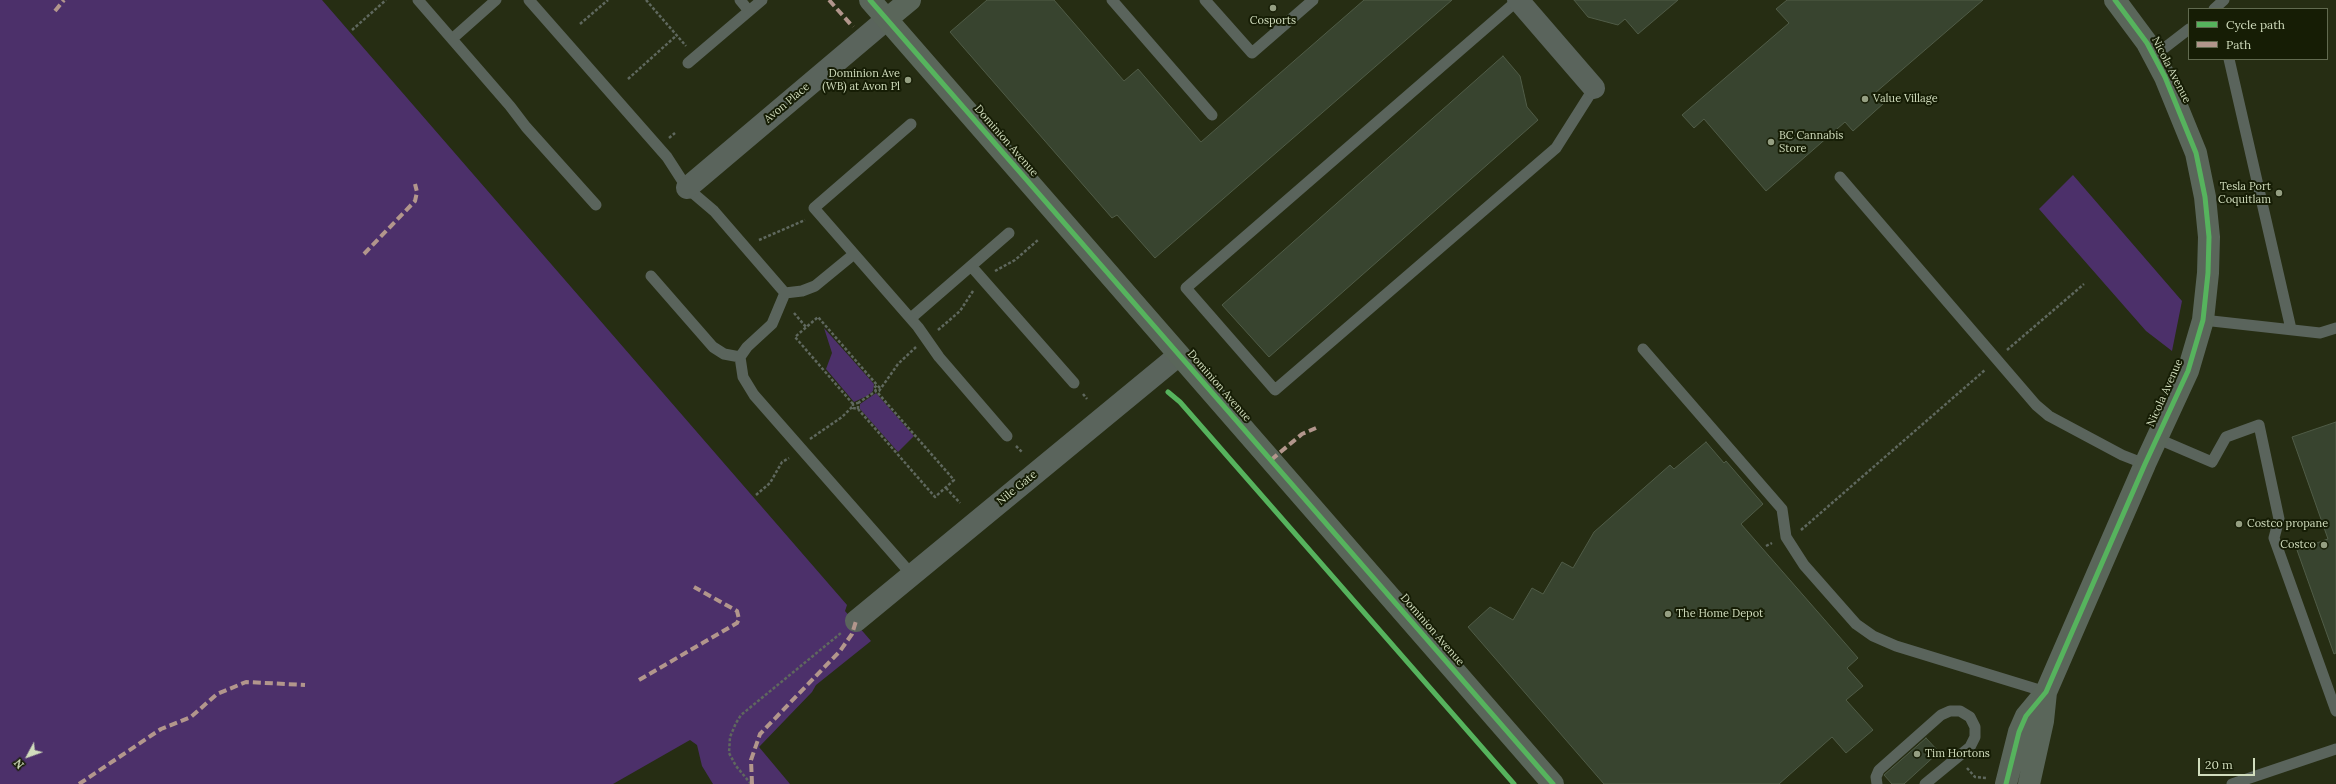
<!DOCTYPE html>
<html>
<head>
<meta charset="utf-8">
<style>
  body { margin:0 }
  #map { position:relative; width:2336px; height:784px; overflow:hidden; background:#262d13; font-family:Lora,serif }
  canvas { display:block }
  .legend { position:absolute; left:2188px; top:8px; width:140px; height:52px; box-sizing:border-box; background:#161d05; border:1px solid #616a4f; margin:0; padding:5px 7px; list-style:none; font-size:12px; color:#d1ddbd }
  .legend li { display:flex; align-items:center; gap:8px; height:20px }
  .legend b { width:20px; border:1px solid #616a4f }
  .north { position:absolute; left:8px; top:736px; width:40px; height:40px; -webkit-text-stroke:3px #161d05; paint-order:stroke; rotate:229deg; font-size:11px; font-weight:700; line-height:16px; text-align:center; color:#d1ddbd }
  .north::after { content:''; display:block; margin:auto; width:14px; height:18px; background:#d1ddbd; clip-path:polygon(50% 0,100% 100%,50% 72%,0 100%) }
  .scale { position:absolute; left:2198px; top:758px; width:57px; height:18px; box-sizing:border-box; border:2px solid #d1ddbd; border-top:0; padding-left:5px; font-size:12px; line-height:14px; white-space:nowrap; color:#d1ddbd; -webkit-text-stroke:3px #161d05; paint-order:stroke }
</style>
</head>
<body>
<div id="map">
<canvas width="2336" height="784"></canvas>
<ul class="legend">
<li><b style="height:5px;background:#56b35d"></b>Cycle path</li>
<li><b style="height:5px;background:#b2968c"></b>Path</li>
</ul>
<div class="north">N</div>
<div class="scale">20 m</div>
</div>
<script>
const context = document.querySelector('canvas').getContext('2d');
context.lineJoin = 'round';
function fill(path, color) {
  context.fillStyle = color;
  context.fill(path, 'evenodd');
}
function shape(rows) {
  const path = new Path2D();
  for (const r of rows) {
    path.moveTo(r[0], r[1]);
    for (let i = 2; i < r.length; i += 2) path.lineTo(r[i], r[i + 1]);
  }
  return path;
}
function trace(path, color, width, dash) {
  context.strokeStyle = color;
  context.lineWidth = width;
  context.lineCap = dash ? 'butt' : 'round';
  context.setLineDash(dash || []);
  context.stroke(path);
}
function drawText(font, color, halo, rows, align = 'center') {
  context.font = font + ' Lora,serif';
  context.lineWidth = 4;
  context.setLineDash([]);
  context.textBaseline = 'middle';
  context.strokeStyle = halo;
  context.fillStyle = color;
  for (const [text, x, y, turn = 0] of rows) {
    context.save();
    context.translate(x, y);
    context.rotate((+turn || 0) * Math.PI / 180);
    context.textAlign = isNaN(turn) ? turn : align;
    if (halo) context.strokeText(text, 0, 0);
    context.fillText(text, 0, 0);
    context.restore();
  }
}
fill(shape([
  [0,0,322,0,847,605,845,611,871,641,816,685,812,692,759,747,790,784,713,784,702,766,697,745,690,740,613,784,0,784],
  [2073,175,2182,301,2172,351,2146,331,2039,209],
  [824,328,874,384,873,391,867,396,854,402,826,369,832,353],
  [876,393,914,436,898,452,860,409,860,404]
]), '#4c306a');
const building = shape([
  [987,0,1054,0,1124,81,1138,69,1201,142,1364,0,1452,0,1155,258,1117,215,1112,218,950,32,987,0],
  [1574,0,1678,0,1638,34,1625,19,1618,25,1588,17,1574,0],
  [1787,0,1983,0,1875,93,1884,103,1853,131,1845,122,1766,191,1704,119,1694,128,1682,115,1789,23,1776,9,1787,0],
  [1503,56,1520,76,1527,107,1538,120,1269,357,1222,305,1503,56],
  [2336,422,2336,653,2334,654,2297,550,2328,539,2292,437,2336,422],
  [1706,442,1724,463,1726,461,1763,504,1741,524,1858,658,1847,668,1863,686,1846,700,1873,730,1846,753,1832,737,1779,784,1604,784,1468,627,1490,607,1513,620,1532,588,1543,594,1562,562,1573,568,1594,532,1670,465,1674,469,1706,442],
  [1926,738,1939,752,1904,784,1892,784,1884,775,1926,738]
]);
fill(building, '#38442f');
trace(building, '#505c47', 1);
trace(shape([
  [646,0,686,46],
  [580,24,608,0],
  [352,30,386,0],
  [628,79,677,35],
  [669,138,675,133],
  [759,240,805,220],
  [995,271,1015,260,1038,240],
  [794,313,806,327],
  [938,330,960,311,973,291],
  [2007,350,2084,284],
  [880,388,877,385,874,388,876,391,879,391,898,364,916,347],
  [1083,394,1087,399],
  [858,403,876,391],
  [853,404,795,337,818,317,877,385],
  [858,409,858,403,853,404,853,408,858,409,935,497,954,480,877,392],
  [810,439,842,417,852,407],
  [1016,446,1022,452],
  [946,488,960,503],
  [756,495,770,483,782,462,789,458],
  [1801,530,1985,370],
  [1766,546,1772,543],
  [1967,768,1975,777,1987,778],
  [751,784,736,766,729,753,730,737,736,723,741,715,841,633]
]), '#5f685e', 2.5, [3, 2]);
trace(shape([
  [418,0,510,106,526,127,596,205],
  [529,0,667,157,687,188,714,211,785,293],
  [740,0,749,11],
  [1112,0,1212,115],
  [1205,0,1252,53,1313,0],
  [1518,0,1186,288,1275,390,1556,148,1594,88],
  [2214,9,2224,0],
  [452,39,496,0],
  [2154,56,2189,29],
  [2229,59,2291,329],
  [688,63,762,0],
  [911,124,814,208,918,327,939,357,1007,436],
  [1840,177,2036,405,2049,416,2122,455,2145,464],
  [971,266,1074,383],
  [651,276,713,347,724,354,740,357],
  [785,293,772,324,747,347,740,357,743,377,754,395,912,575],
  [785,293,802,291,815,286,854,254],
  [911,318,1009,233],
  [2203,320,2320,333,2336,328],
  [1643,349,1782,509,1786,537,1804,565,1856,624,1873,636,1896,646,2046,692],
  [2156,438,2212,462,2226,437,2259,425,2279,519,2274,538,2336,711],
  [1877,784,1876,777,1879,770,1941,715,1950,711,1960,711,1970,717,1975,727,1975,737,1970,747,1925,784],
  [2232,784,2336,749]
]), '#5a645c', 11);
trace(shape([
  [1518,0,1594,88],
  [687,188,887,19],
  [856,621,1179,355]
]), '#5a645c', 22);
trace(shape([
  [870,0,1553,784],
  [887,19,910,0],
  [2006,784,2019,732,2026,716,2046,692,2145,464,2188,371,2203,320,2208,273,2209,237,2205,197,2196,153,2165,77,2147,43,2115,0],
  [2029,784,2043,721,2046,692]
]), '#5a665a', 22);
trace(shape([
  [829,0,853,27],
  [55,11,64,0],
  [364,254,415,201,417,192,415,184],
  [1271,460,1302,434,1316,428],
  [639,680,737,623,739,619,737,611,694,587],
  [79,784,161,729,191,717,217,694,246,682,305,685],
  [752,784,751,760,760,734,840,651,852,634,856,621]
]), '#b2968c', 4, [8, 4]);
trace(shape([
  [870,0,1553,784],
  [1168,392,1180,402,1514,784],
  [2006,784,2019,732,2026,716,2046,692,2145,464,2188,371,2203,320,2208,273,2209,237,2205,197,2196,153,2165,77,2147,43,2115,0]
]), '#56b35d', 5);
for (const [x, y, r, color] of [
  [1273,8,4,"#959f82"],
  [908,80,4,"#959f82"],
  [1865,99,4,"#959f82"],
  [1771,142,4,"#959f82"],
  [2279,193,4,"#959f82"],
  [2239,524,4,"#959f82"],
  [2324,545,4,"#959f82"],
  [1668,614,4,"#959f82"],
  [1917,754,4,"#959f82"]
]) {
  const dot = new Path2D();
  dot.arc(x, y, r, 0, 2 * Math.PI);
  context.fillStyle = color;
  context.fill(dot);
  trace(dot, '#161d05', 1.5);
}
drawText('11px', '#d1ddbd', '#161d05', [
  ["Cosports",1273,21,"center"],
  ["Dominion Ave",900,74,"right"],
  ["(WB) at Avon Pl",900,87,"right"],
  ["Value Village",1873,99],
  ["BC Cannabis",1779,136],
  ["Store",1779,149],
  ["Tesla Port",2271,187,"right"],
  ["Coquitlam",2271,200,"right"],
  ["Costco propane",2247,524],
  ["Costco",2316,545,"right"],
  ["The Home Depot",1676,614],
  ["Tim Hortons",1925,754]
], 'left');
drawText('11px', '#d1ddbd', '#161d05', [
  ["Nicola Avenue",2171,70,63],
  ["Avon Place",787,103,-40],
  ["Dominion Avenue",1006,141,49],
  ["Dominion Avenue",1219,386,49],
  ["Nicola Avenue",2165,393,-66],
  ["Nile Gate",1017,488,-39],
  ["Dominion Avenue",1432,630,49]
]);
</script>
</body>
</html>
